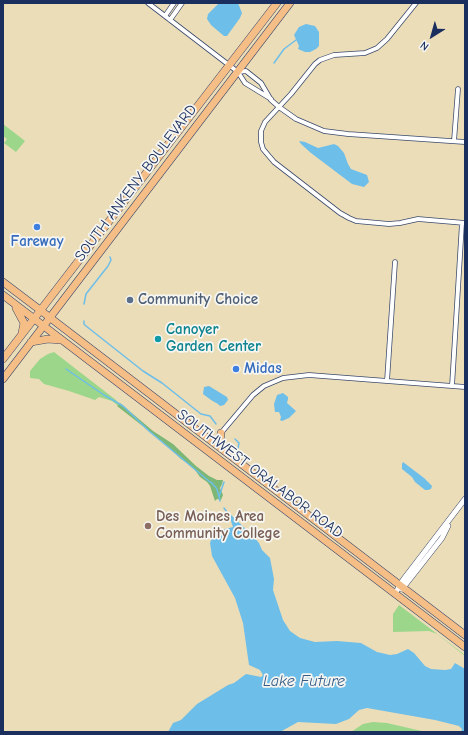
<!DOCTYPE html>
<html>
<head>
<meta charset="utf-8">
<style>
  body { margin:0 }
  #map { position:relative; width:468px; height:735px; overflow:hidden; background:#ecddb9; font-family:"Comic Neue",sans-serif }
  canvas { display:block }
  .frame { position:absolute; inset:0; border:4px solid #1b2f5e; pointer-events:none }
  .north { position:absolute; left:412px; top:16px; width:40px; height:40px; -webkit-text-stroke:3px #f6f6f2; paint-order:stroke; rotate:217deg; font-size:11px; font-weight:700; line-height:16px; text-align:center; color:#1b2f5e }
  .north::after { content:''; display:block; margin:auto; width:14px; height:18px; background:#1b2f5e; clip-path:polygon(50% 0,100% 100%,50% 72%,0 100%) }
</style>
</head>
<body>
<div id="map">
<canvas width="468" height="735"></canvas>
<div class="frame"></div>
<div class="north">N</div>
</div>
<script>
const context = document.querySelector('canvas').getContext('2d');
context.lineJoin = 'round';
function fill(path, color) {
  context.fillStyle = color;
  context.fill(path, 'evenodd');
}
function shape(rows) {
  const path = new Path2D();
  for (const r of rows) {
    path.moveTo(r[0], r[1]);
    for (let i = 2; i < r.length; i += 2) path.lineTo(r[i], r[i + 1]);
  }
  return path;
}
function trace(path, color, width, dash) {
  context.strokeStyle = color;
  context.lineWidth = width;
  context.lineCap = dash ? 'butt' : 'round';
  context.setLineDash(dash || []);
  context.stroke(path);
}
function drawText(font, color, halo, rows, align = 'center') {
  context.font = font + ' "Comic Neue",sans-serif';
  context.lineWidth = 3.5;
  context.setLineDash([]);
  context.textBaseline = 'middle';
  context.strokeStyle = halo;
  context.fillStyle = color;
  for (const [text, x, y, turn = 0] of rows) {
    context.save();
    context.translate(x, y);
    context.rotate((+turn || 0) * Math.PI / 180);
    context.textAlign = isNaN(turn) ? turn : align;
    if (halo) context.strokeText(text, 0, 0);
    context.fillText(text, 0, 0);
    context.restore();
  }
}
fill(shape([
  [3,124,25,141,16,152,4,143,7,139,3,136],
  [54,352,116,400,120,405,117,405,112,401,99,397,95,400,69,391,44,384,39,379,30,378,30,371,40,359,48,354],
  [399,605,465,655,465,656,437,634,429,631,393,632,393,614],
  [373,722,387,723,426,732,351,732,363,724]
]), '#9bd68a');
fill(shape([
  [120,403,153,431,173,444,196,466,209,476,217,480,223,480,222,484,220,488,223,495,221,500,217,499,215,501,210,486,207,482,200,477,195,470,186,462,181,459,163,442,117,406]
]), '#7cb776');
fill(shape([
  [219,3,238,3,242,13,240,18,227,36,224,36,211,25,207,19,208,14],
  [306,24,315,26,319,32,319,46,316,49,310,52,305,52,298,49,299,46,294,35,299,27],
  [299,141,305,142,318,148,334,144,338,146,344,153,348,164,351,169,367,175,369,182,364,187,352,184,311,153,301,144],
  [209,386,227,397,228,400,224,405,220,406,218,404,211,400,203,394,204,387],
  [283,393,288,397,288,399,287,403,296,411,289,418,282,421,280,420,281,417,279,412,275,412,274,404,277,395],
  [403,462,424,478,432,486,431,489,428,490,425,490,415,482,412,477,402,469,402,464],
  [228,512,253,536,259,543,262,550,270,558,274,579,273,590,283,620,290,631,300,638,315,642,337,641,361,643,377,652,390,655,397,654,408,649,414,653,425,666,431,669,445,670,451,669,455,663,465,669,465,732,461,732,462,729,459,726,435,720,367,708,359,710,349,719,336,724,298,722,280,732,168,732,173,723,181,720,197,704,228,685,234,683,246,674,261,677,263,675,260,670,249,665,243,623,235,598,212,556,210,543,213,534,225,529,233,527]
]), '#6dbee8');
trace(shape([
  [274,63,284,49,296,40],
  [84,304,86,294,108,266,111,260,110,257],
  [84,321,84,324,86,326,143,371,162,383,201,414,210,416,216,424],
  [66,369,104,395,123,406,149,431,210,482,212,483,217,489,220,501],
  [235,439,239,443,238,448],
  [219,497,224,482],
  [224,508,230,516]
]), '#6dbee8', 1.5);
const minor = shape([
  [148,3,238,72,245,83,271,99],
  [416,3,387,39,377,48,365,53,334,55,320,60,315,64,291,94,265,122,261,131,261,142,263,149,274,162,340,213,349,218,356,221,389,224,400,223,418,219,465,223],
  [165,16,174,3],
  [170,20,182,3],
  [238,72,246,71,261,83,271,100,279,107,296,119,324,131,348,134,465,142],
  [454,141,458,89],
  [387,381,395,262],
  [452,386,462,223],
  [221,433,253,395,264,386,283,378,309,375,465,387]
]);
const tertiary = shape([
  [402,589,442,538,448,526],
  [395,594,403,580,465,499]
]);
const primary = shape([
  [3,282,40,310,465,635],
  [3,295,465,647],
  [16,308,24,323,22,333],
  [31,342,48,339,60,340],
  [3,359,277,3],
  [3,379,290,3],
  [221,433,220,442,222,449]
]);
trace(minor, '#3a496c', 5.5);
trace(tertiary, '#3a496c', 6);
trace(primary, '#3a496c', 8);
trace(minor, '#fff', 4);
trace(tertiary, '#fff', 5);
trace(primary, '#f6be87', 7);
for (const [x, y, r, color] of [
  [37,227,4,"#3f7fe0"],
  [130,300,4,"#5c6f8a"],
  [158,339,4,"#0f9aa8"],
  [236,369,4,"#3f7fe0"],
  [148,526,4,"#8d6e63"]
]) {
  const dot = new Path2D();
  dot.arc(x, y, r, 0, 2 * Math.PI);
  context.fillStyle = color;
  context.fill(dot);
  trace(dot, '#f6f6f2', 1.5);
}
drawText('15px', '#1b2f5e', '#f6f6f2', [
  ["SOUTH ANKENY BOULEVARD",136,183,-53],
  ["SOUTHWEST ORALABOR ROAD",260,474,37]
]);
drawText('bold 15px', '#366cbe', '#f6f6f2', [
  ["Fareway",37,242],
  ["Midas",244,369,"left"]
]);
drawText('bold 15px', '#4e5e75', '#f6f6f2', [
  ["Community Choice",138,300]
], 'left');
drawText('bold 15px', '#0d838f', '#f6f6f2', [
  ["Canoyer",166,330],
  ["Garden Center",166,347]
], 'left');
drawText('bold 15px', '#785e54', '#f6f6f2', [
  ["Des Moines Area",156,517],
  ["Community College",156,534]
], 'left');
drawText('italic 16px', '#345a87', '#f6f6f2', [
  ["Lake Future",304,681]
]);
</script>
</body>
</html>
